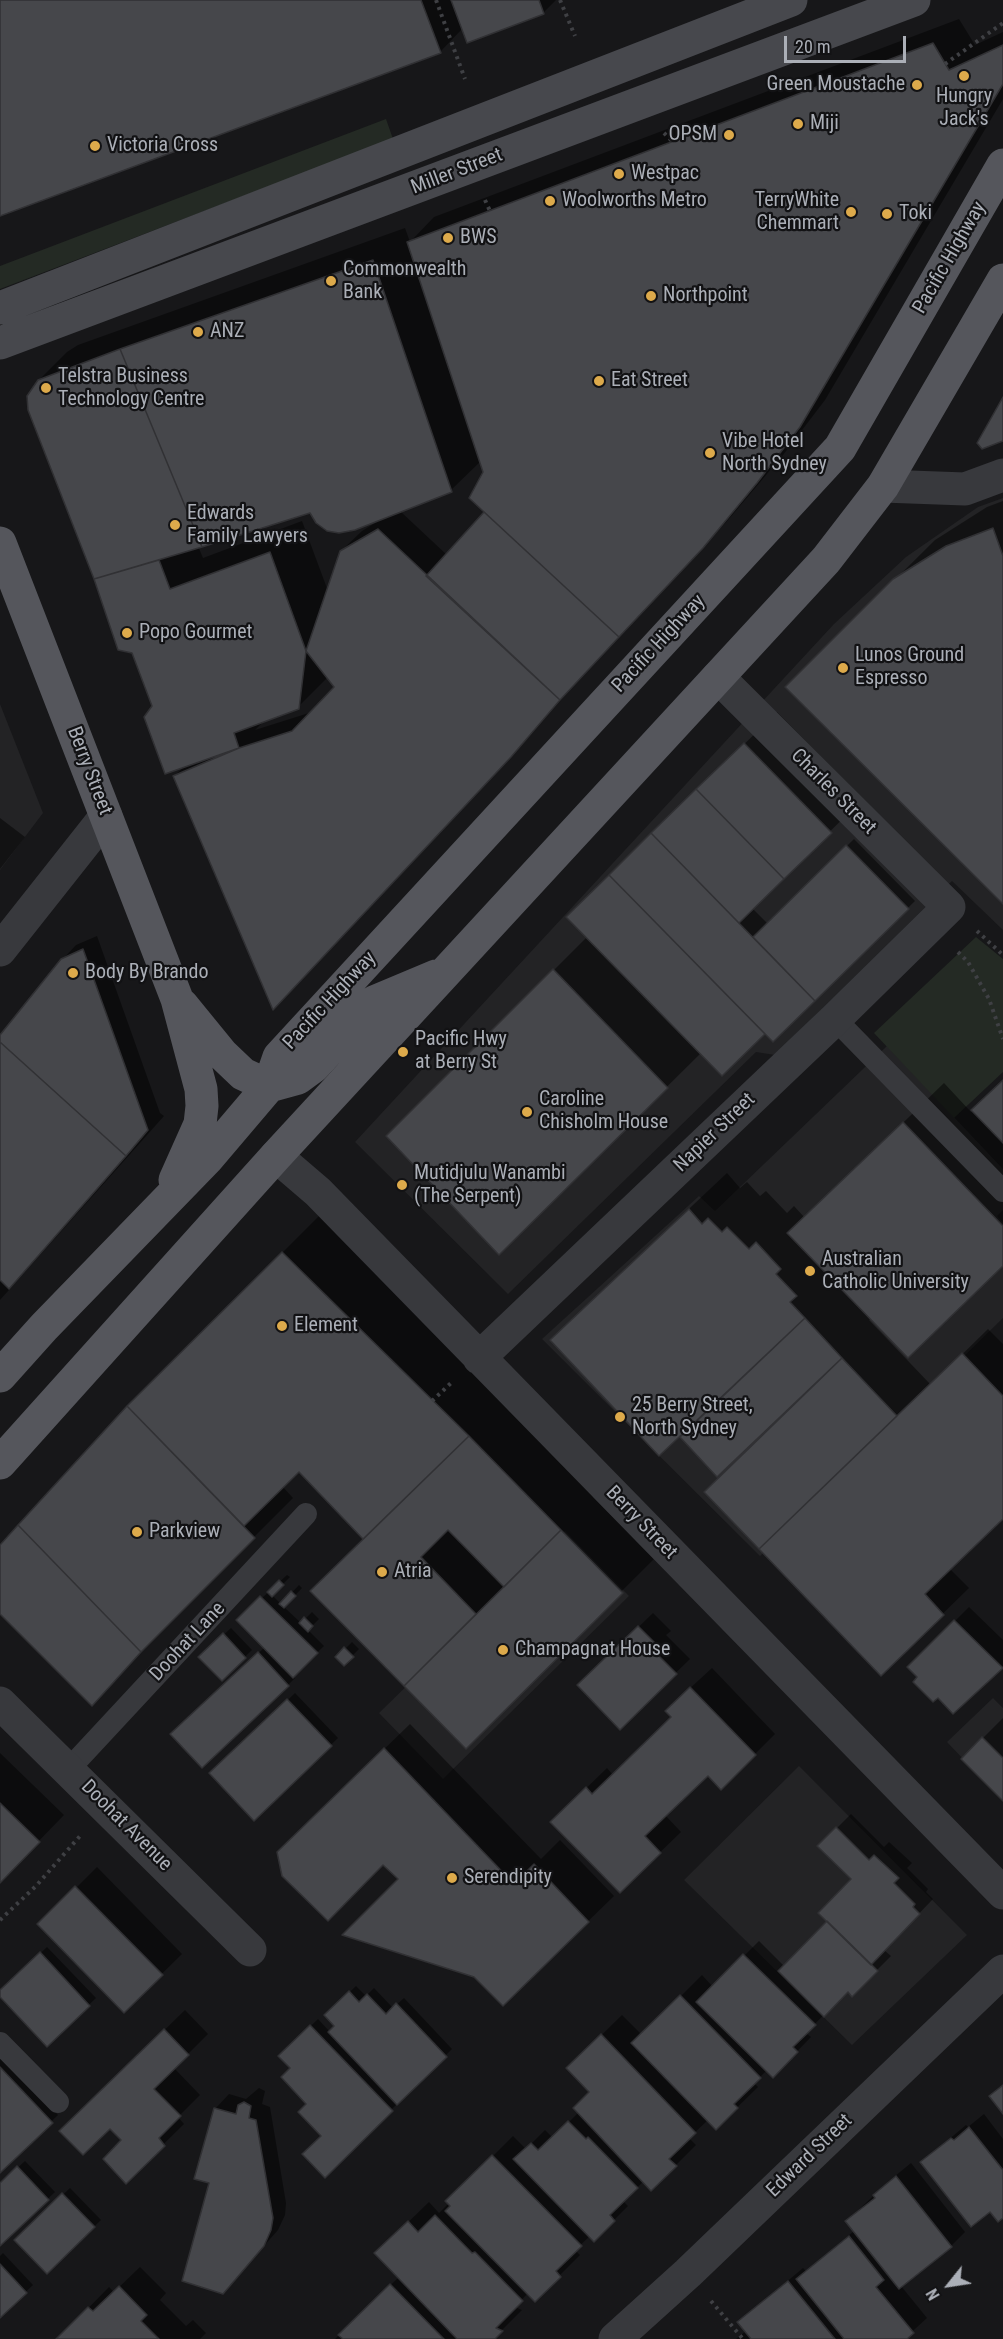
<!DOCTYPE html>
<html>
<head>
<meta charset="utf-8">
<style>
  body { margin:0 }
  #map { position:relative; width:1003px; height:2339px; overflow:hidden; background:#171719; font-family:"Roboto Condensed",sans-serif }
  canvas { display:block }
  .north { position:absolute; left:919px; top:2255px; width:60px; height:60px; -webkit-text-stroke:4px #121214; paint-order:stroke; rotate:240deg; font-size:16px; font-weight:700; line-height:24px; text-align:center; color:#abafb7 }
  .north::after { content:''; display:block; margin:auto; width:21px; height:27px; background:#abafb7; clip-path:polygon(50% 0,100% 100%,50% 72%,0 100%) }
  .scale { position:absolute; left:784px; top:36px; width:122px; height:27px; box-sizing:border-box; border:3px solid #abafb7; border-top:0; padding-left:8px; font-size:18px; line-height:21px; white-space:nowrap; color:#abafb7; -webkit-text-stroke:4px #121214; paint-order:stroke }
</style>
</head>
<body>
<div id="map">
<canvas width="1003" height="2339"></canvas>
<div class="north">N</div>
<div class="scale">20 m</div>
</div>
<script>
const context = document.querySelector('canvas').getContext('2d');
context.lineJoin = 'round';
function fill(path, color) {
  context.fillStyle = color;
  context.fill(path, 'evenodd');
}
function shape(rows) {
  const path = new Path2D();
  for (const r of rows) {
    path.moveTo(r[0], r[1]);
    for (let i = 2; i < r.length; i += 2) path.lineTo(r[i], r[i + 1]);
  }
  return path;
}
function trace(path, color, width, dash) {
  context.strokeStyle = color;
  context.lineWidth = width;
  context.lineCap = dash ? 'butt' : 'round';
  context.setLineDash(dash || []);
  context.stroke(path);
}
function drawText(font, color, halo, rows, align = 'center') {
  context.font = font + ' "Roboto Condensed",sans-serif';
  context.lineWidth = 4.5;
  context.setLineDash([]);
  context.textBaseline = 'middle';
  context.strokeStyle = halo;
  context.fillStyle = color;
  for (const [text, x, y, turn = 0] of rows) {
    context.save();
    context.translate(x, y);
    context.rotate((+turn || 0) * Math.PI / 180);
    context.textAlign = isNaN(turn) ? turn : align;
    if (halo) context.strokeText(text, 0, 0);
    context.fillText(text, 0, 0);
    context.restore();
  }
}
fill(shape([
  [1003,498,1003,930,952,881,775,1055,756,1052,508,1294,355,1142,834,624,906,557,978,507],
  [0,704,43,813,0,870],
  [887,1046,1003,1169,1003,1210,997,1216,1003,1223,1003,1318,760,1556,542,1339,699,1196,715,1211],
  [565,1531,629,1596,443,1779,379,1713],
  [993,1698,1003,1708,1003,1801,947,1742],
  [799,1766,967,1935,852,2045,684,1880]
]), '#232325');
fill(shape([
  [386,119,393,139,0,289,0,266],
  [976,937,1003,959,1003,1072,954,1118,874,1033]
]), '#242a24');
fill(shape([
  [0,0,556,0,543,13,463,28,440,52,0,214],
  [959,19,975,45,1003,32,1003,99,825,400,783,455,728,520,580,678,531,735,293,987,174,776,185,766,153,706,133,652,96,579,29,409,28,396,34,385,67,352,78,345,405,228,410,242,434,217],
  [481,461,484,472,486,512,447,555,400,511,451,490],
  [311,512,380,520,362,531,341,551,328,591,302,521,203,558,198,546],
  [328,677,336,687,312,712,255,730,266,719,298,707],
  [1003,501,1003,901,787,687,935,540,987,507],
  [777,712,863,799,752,908,768,924,854,839,915,901,773,1040,765,1032,722,1074,701,1053,499,1253,388,1136,588,936,568,917],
  [0,818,25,837,0,869],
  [97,936,160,1113,164,1116,0,1300,0,1037,62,960,76,945],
  [1003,1081,1003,1264,869,1320,931,1385,988,1329,1003,1344,1003,1517,949,1568,969,1588,881,1674,801,1399,799,1397,717,1474,680,1435,589,1303,727,1173,740,1188,747,1182,760,1196,766,1191,787,1213,794,1206,805,1218,944,1083,971,1112],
  [322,1213,597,1492,593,1497,654,1559,466,1746,411,1677,365,1539,299,1470,282,1486,293,1498,173,1618,92,1704,0,1612,0,1547,128,1407],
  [287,1575,290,1577,272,1595,281,1604,299,1585,302,1588,284,1607,301,1623,312,1612,319,1619,308,1630,324,1646,293,1676,295,1678,288,1685,202,1766,179,1727,265,1647,238,1620],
  [969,1607,1003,1640,1003,1666,953,1711,909,1667],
  [653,1613,671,1631,666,1635,690,1659,620,1727,579,1685],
  [231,1628,252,1650,222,1679,200,1657],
  [352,1642,359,1649,344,1664,337,1657],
  [712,1668,775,1734,755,1754,708,1773,665,1815,681,1832,620,1891,573,1801,607,1768,613,1775,673,1717,687,1691],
  [295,1693,338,1738,254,1819,212,1774],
  [1003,1718,1003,1799,983,1738],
  [410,1724,541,1859,560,1840,614,1896,503,2004,400,1879,384,1863,304,1827],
  [0,1753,64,1815,0,1881],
  [851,1814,884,1847,889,1842,912,1863,907,1868,928,1889,926,1892,933,1899,884,1950,891,1956,852,1995,848,1990,806,2033,811,2037,773,2076,767,2070,754,2083,758,2087,716,2128,708,2120,689,2138,696,2145,676,2165,644,2181,623,2201,628,2206,594,2240,590,2236,575,2250,580,2255,535,2300,528,2293,515,2307,522,2310,493,2339,335,2339,399,2277,397,2233,429,2202,439,2213,449,2203,448,2201,513,2136,526,2149,545,2130,553,2138,579,2112,591,2091,568,2068,622,2015,642,2035,702,1975,713,1987,759,1941,784,1966,829,1921,853,1879,819,1846],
  [97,1867,182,1954,124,2011,40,1924],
  [47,1947,96,1998,47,2045,0,1995,0,1992],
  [356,1986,366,1996,374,1988,393,2008,404,1998,452,2049,325,2176,323,2136,292,2068,280,2056,318,2019,330,2032,336,2026,326,2015],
  [185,2010,208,2034,174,2068,200,2095,178,2117,184,2124,126,2181,124,2140,110,2126,61,2131],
  [1,2054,58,2115,0,2171,0,2055],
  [259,2088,265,2091,262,2104,270,2107,286,2203,285,2215,278,2230,223,2292,211,2182,215,2109,229,2094,246,2099],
  [984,2114,1003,2139,1003,2216,922,2162,966,2125,968,2127],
  [25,2161,55,2192,0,2244,0,2184],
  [911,2163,965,2232,951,2246,901,2286,927,2318,904,2339,736,2339,746,2331,739,2322,803,2268,806,2271,854,2231,847,2221,889,2181],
  [70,2188,101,2220,47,2272,16,2240],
  [3,2253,33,2285,0,2316,0,2256],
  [140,2267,166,2293,160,2300,186,2326,193,2320,206,2333,200,2339,58,2339,109,2287,114,2292]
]), '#0007');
const building = shape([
  [0,0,421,0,441,53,0,216,0,0],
  [451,0,539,0,544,14,467,43,451,0],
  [933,43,949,70,1003,45,1003,84,800,427,757,483,703,548,619,637,469,498,483,472,407,242,933,43],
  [373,260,452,492,355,530,339,533,327,531,316,523,310,513,202,547,120,349,373,260],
  [120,349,202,547,94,579,28,410,27,396,38,380,120,349],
  [1003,397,1003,441,982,449,977,443,1003,397],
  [484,512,619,637,560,700,426,576,484,512],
  [993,528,1003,556,1003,904,785,687,893,579,946,546,993,528],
  [378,529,560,700,511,757,273,1010,173,776,239,748,292,731,334,687,306,651,340,551,378,529],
  [270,552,306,651,299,709,234,733,239,748,165,774,144,717,152,706,132,653,118,650,94,579,159,560,170,589,270,552],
  [744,743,832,833,784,879,696,789,744,743],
  [696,789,784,879,739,923,651,833,696,789],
  [651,833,815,1001,773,1042,609,875,651,833],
  [846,845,909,909,815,1001,753,937,846,845],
  [609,875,765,1034,722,1076,566,917,609,875],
  [83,949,148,1130,126,1156,0,1042,0,1035,61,959,83,949],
  [553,969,668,1088,499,1255,386,1136,553,969],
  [0,1042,126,1156,9,1289,0,1280,0,1042],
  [1003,1080,1003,1143,971,1110,1003,1080],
  [903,1122,1003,1226,1003,1266,908,1358,787,1233,903,1122],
  [689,1209,702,1224,708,1218,722,1232,727,1227,749,1249,756,1242,781,1269,776,1274,797,1296,790,1302,805,1318,659,1456,550,1340,689,1209],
  [282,1252,469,1436,363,1539,299,1472,244,1526,127,1406,282,1252],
  [805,1318,842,1358,717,1477,680,1437,805,1318],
  [962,1353,1003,1396,1003,1519,925,1594,944,1615,881,1676,759,1549,962,1353],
  [842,1358,897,1416,759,1549,704,1492,842,1358],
  [127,1406,255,1538,141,1652,18,1525,127,1406],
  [469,1436,561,1530,504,1587,448,1530,421,1557,476,1614,404,1686,310,1591,469,1436],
  [18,1525,141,1652,92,1706,0,1614,0,1545,18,1525],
  [561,1530,623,1593,466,1749,404,1686,561,1530],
  [279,1580,284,1585,272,1597,267,1592,279,1580],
  [291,1591,296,1596,284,1608,279,1604,291,1591],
  [260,1596,318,1653,293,1678,236,1620,260,1596],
  [304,1617,313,1626,308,1632,299,1623,304,1617],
  [954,1620,1003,1668,953,1714,938,1698,933,1702,913,1682,917,1677,907,1667,954,1620],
  [638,1626,658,1646,653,1650,677,1674,620,1730,577,1685,638,1626],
  [223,1633,246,1658,222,1681,198,1657,223,1633],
  [344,1647,354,1657,344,1666,335,1657,344,1647],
  [258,1652,289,1686,202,1768,170,1734,258,1652],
  [690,1687,756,1755,721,1790,708,1776,645,1836,661,1853,620,1893,550,1822,586,1787,592,1794,671,1717,665,1711,690,1687],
  [287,1699,332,1746,254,1821,209,1773,287,1699],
  [982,1737,1003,1758,1003,1801,961,1759,982,1737],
  [384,1748,514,1884,534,1864,589,1922,503,2006,474,1977,342,1935,398,1879,383,1865,328,1921,282,1876,277,1852,384,1748],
  [0,1803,40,1842,0,1883,0,1803],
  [836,1827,869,1860,874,1855,899,1878,894,1883,915,1904,913,1907,920,1914,871,1965,818,1913,851,1879,817,1846,836,1827],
  [75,1886,163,1975,124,2013,37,1924,75,1886],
  [827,1921,878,1971,852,1997,848,1992,824,2017,778,1971,827,1921],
  [40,1952,90,2006,47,2047,0,1997,0,1990,40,1952],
  [743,1954,816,2025,793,2047,798,2052,773,2078,696,2002,743,1954],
  [349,1991,359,2002,367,1994,386,2014,396,2003,447,2057,397,2105,328,2032,334,2026,324,2015,349,1991],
  [680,1995,761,2078,734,2104,738,2108,716,2130,631,2043,680,1995],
  [310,2025,393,2111,325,2178,302,2154,321,2136,298,2112,306,2104,281,2077,290,2068,278,2056,310,2025],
  [164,2029,189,2055,154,2089,181,2116,159,2138,165,2146,126,2184,103,2159,121,2140,110,2129,83,2155,59,2131,164,2029],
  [601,2034,696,2133,669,2159,677,2166,651,2191,573,2108,589,2092,566,2068,601,2034],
  [0,2067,53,2123,0,2173,0,2067],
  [1003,2085,1003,2114,989,2096,1003,2085],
  [244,2102,251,2106,249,2118,256,2120,273,2218,271,2230,264,2246,223,2294,182,2281,209,2183,194,2179,214,2108,236,2114,238,2105,244,2102],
  [568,2121,586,2139,588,2137,638,2188,610,2215,615,2221,594,2242,513,2159,531,2143,538,2150,568,2121],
  [969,2127,1003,2170,1003,2218,998,2222,990,2212,971,2227,920,2162,951,2138,954,2140,969,2127],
  [492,2155,582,2246,556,2271,561,2277,535,2302,445,2211,450,2206,445,2201,492,2155],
  [17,2166,49,2200,0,2246,0,2183,17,2166],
  [896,2176,952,2247,899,2289,845,2221,875,2198,873,2195,896,2176],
  [62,2193,95,2227,47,2274,14,2240,62,2193],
  [435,2215,472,2253,475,2252,523,2301,496,2328,503,2331,495,2339,457,2339,374,2253,408,2221,418,2232,435,2215],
  [849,2236,884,2280,876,2287,914,2333,907,2339,844,2339,796,2279,849,2236],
  [0,2264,27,2293,0,2318,0,2264],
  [788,2281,835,2339,751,2339,737,2322,788,2281],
  [390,2284,444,2339,343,2339,338,2335,390,2284],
  [119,2286,147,2315,141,2321,159,2339,56,2339,88,2307,93,2311,119,2286]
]);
fill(building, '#46474b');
trace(building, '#313134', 1.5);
trace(shape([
  [436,0,465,79],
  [560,0,575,36],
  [945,64,1003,23],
  [664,133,673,142],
  [485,200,490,211],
  [977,931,1003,955],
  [958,952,968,962,989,999,1003,1039],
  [432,1401,451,1383],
  [0,1920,36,1886,80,1836],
  [711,2301,743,2339]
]), '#3f4044', 4, [3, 4.5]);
trace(shape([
  [835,1019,1003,1191],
  [69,1769,306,1514],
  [0,2043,58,2102]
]), '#38393d', 22);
trace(shape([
  [883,486,965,489,1003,475],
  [0,950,106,816],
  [276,1156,318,1192,1003,1893],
  [479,1358,835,1019,949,907,718,677],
  [0,1703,250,1950],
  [615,2339,688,2273,1003,1971]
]), '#38393d', 33);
trace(shape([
  [0,308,791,0],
  [0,343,914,0]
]), '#47484d', 33);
trace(shape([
  [0,543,177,999,201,1089,202,1106,200,1124,175,1180],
  [182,1005,222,1054,243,1074,269,1086],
  [269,1086,298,1078,313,1067,374,1002,436,976],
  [0,1376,44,1327,207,1159,269,1086,279,1057,840,448,1003,165],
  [0,1463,276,1156,826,560,883,486,1003,280]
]), '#55565c', 33);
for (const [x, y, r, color] of [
  [964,76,6,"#ddaa4b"],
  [917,85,6,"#ddaa4b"],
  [798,124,6,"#ddaa4b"],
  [729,135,6,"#ddaa4b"],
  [95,146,6,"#ddaa4b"],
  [619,174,6,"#ddaa4b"],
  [550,201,6,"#ddaa4b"],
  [851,212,6,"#ddaa4b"],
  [887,214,6,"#ddaa4b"],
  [448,238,6,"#ddaa4b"],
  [331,281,6,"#ddaa4b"],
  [651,296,6,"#ddaa4b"],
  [198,332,6,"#ddaa4b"],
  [599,381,6,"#ddaa4b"],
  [46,388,6,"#ddaa4b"],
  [710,453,6,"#ddaa4b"],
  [175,525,6,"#ddaa4b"],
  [127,633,6,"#ddaa4b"],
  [843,668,6,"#ddaa4b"],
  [73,973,6,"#ddaa4b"],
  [403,1052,6,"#ddaa4b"],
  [527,1112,6,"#ddaa4b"],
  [402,1185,6,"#ddaa4b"],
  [810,1271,6,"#ddaa4b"],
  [282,1326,6,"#ddaa4b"],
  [620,1417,6,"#ddaa4b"],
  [137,1532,6,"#ddaa4b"],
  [382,1572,6,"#ddaa4b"],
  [503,1650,6,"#ddaa4b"],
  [452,1878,6,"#ddaa4b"]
]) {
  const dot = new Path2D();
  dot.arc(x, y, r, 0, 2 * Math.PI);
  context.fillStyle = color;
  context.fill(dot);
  trace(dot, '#121214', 2);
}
drawText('20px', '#abafb7', '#121214', [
  ["Green Moustache",905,85,"right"],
  ["Hungry",964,97,"center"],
  ["Jack's",964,120,"center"],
  ["Miji",810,124],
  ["OPSM",717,135,"right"],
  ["Victoria Cross",107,146],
  ["Westpac",631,174],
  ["Woolworths Metro",562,201],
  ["TerryWhite",839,201,"right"],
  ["Chemmart",839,224,"right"],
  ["Toki",899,214],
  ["BWS",460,238],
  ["Commonwealth",343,270],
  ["Bank",343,293],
  ["Northpoint",663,296],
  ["ANZ",210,332],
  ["Telstra Business",58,377],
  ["Technology Centre",58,400],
  ["Eat Street",611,381],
  ["Vibe Hotel",722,442],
  ["North Sydney",722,465],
  ["Edwards",187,514],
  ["Family Lawyers",187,537],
  ["Popo Gourmet",139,633],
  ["Lunos Ground",855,656],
  ["Espresso",855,679],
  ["Body By Brando",85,973],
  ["Pacific Hwy",415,1040],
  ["at Berry St",415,1063],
  ["Caroline",539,1100],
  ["Chisholm House",539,1123],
  ["Mutidjulu Wanambi",414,1174],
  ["(The Serpent)",414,1197],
  ["Australian",822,1260],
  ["Catholic University",822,1283],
  ["Element",294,1326],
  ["25 Berry Street,",632,1406],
  ["North Sydney",632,1429],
  ["Parkview",149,1532],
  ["Atria",394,1572],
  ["Champagnat House",515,1650],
  ["Serendipity",464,1878]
], 'left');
drawText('20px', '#abafb7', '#121214', [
  ["Miller Street",457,172,-21],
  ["Pacific Highway",950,258,-60],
  ["Pacific Highway",659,644,-47],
  ["Berry Street",89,771,69],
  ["Charles Street",833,792,45],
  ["Pacific Highway",330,1001,-47],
  ["Napier Street",715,1133,-44],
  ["Berry Street",641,1523,46],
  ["Doohat Lane",188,1642,-47],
  ["Doohat Avenue",126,1826,45],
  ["Edward Street",810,2156,-44]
]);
</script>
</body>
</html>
